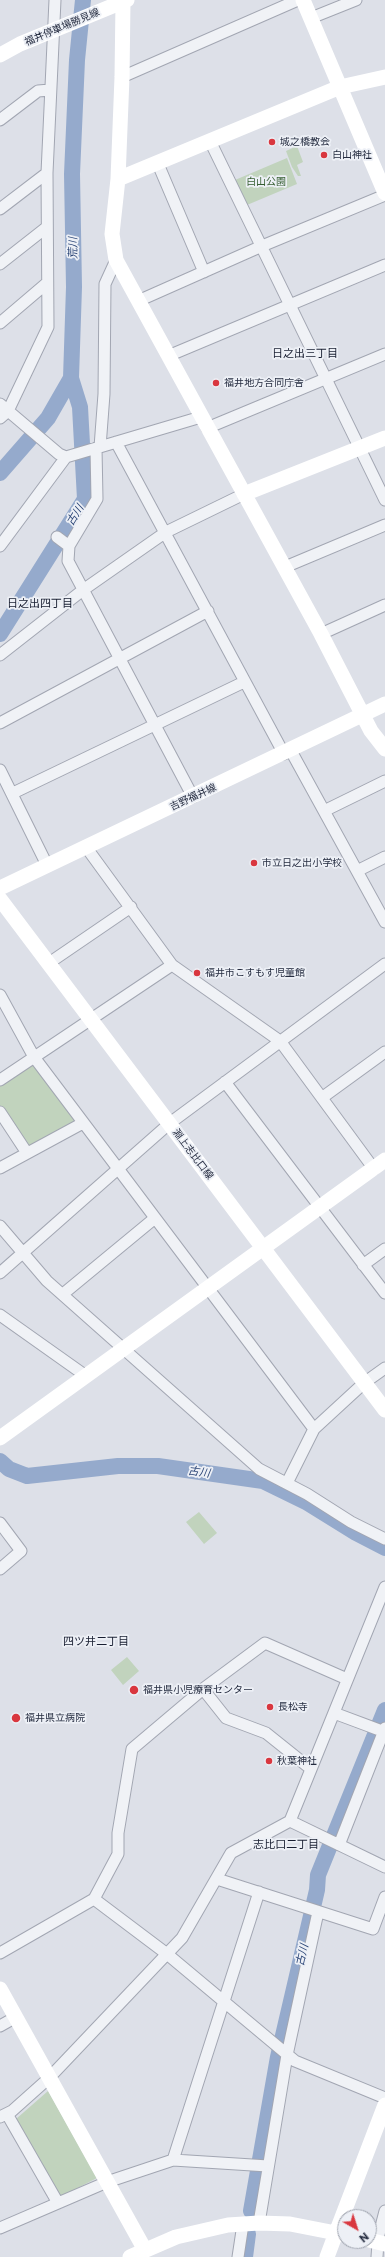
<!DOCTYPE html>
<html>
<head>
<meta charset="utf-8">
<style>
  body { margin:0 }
  #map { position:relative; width:385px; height:2257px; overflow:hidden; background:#dde0e8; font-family:Commissioner,sans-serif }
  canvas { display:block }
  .north { position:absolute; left:337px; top:2209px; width:40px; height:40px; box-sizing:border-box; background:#edf0f6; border:1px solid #9da2ad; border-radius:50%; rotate:141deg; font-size:11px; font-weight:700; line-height:16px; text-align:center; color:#252c40 }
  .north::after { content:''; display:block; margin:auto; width:14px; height:18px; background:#d9373f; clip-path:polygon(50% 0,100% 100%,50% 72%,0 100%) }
</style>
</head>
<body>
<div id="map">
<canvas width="385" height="2257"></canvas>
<div class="north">N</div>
</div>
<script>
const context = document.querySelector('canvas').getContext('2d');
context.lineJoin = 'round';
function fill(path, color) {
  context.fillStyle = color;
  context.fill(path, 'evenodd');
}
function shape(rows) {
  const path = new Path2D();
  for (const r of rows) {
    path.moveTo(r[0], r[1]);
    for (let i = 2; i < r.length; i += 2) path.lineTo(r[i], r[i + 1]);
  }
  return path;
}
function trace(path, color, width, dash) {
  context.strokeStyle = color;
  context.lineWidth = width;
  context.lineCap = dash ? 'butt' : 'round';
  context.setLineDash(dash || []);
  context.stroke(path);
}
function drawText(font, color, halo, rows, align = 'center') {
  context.font = font + ' Commissioner,"Noto Sans JP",sans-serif';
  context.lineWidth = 3.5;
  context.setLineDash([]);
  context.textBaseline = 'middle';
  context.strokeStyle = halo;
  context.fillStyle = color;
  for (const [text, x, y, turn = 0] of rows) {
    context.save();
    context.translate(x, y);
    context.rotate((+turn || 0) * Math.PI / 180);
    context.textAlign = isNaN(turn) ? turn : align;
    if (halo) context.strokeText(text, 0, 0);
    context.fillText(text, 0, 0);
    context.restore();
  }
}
fill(shape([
  [297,146,303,162,297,165,301,176,298,176,292,167,286,151],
  [287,158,297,184,247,205,235,180],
  [34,1057,83,1123,27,1153,0,1112,0,1080],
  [199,1512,217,1533,204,1544,186,1522],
  [127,1657,139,1671,123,1685,111,1670],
  [48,2091,97,2178,60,2197,16,2119]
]), '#c1d3bd');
trace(shape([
  [0,473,48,418,71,378,74,287,72,174,77,60,83,0],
  [0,634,85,499,80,407,71,378],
  [0,1461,9,1469,27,1476,118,1466,158,1466,263,1481,306,1502,356,1533,385,1548],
  [251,2211,278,2057,317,1890,318,1875,385,1710],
  [245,2257,248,2234]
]), '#95aacc', 16);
const street = shape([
  [311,18,356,0],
  [122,77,298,0],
  [0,120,38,91,50,90],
  [210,141,385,500],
  [158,164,204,272],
  [0,209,47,173],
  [0,264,47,227],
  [138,301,262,246,385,195],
  [0,323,47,283],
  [168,356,385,265],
  [0,404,59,454,66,457],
  [0,418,8,411,48,327,47,173,55,0],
  [207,428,385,354],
  [116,442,284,754],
  [100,447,104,394,105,284,116,260],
  [96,448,97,499,69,546,68,561,193,797],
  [57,537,69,546],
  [0,546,66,457,201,417],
  [285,567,385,525],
  [321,634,385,605],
  [0,655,83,590,166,532,244,494],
  [0,723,208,611],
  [291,751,385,922],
  [0,770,47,865],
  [13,793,244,682],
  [324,811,385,781],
  [86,847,172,965,280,1041,374,1169],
  [357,871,385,857],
  [49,963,131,907],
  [0,995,34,1057,314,1429],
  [0,1080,172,965],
  [225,1082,385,1293],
  [323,1097,385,1052],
  [0,1112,27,1153],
  [0,1168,83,1123],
  [0,1226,47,1281,259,1469,307,1494,351,1522,385,1539],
  [363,1265,385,1249],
  [0,1273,170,1123,385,964],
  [63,1294,155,1218],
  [0,1315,86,1376],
  [287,1483,314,1429,364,1383,385,1368],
  [0,1523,21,1551,0,1569],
  [203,1689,226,1718,266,1733,311,1769],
  [334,1713,385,1732],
  [290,1821,385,1867],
  [339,1845,385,1728],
  [217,1879,373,1929,385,1897],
  [94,1899,167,1954,295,2061,385,2098],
  [0,1953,94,1899,118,1854,118,1833,132,1749,203,1689,265,1643,347,1679],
  [0,2026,16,2017],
  [7,2114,58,2203],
  [0,2117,12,2111,49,2078,182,1938,231,1853,290,1821,385,1587],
  [173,2160,259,1892],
  [259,2223,287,2055,318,1912],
  [0,2228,107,2182,173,2160,268,2166],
  [377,2242,385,2211],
  [238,2257,243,2224],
  [377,2257,378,2243]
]);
trace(street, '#a2a6b2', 13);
trace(street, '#f0f2f6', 11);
trace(shape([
  [303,0,385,193],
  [123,2,122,77,118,179,112,234,116,260,321,634,371,731,385,749],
  [0,55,20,44,127,0],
  [118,179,340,87,385,77],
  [244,494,385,438],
  [0,888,385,704],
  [0,899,385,1410],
  [0,1438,385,1160],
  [0,1989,145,2250],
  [369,2240,385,2244],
  [130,2257,176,2237,228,2225,259,2223,290,2224,336,2233,385,2105],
  [327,2257,336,2233,345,2235]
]), '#fff', 15);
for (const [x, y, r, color] of [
  [272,142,4,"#d9373f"],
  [324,155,4,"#d9373f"],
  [216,383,4,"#d9373f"],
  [254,863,4,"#d9373f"],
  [197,973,4,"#d9373f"],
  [134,1690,5,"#d9373f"],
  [270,1707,4,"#d9373f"],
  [16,1718,5,"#d9373f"],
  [269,1761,4,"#d9373f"]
]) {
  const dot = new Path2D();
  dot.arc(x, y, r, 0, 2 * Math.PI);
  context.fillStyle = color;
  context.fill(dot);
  trace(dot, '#edf0f6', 1.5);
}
drawText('10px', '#252c40', '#edf0f6', [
  ["福井停車場勝見線",62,27,-23],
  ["吉野福井線",193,797,-25],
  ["淵上志比口線",193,1154,53]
]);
drawText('10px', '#252c40', '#edf0f6', [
  ["城之橋教会",280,142],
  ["白山神社",332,155],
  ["福井地方合同庁舎",224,383],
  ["市立日之出小学校",262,863],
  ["福井市こすもす児童館",205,973],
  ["福井県小児療育センター",143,1690],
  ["長松寺",278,1707],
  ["福井県立病院",25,1718],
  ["秋葉神社",277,1761]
], 'left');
drawText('10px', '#355d31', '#edf0f6', [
  ["白山公園",266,182]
]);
drawText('italic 11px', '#2c4677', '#edf0f6', [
  ["荒川",73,248,-91],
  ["古川",75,515,-58],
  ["古川",199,1472,8],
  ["古川",302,1955,-77]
]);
drawText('11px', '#181e31', '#edf0f6', [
  ["日之出三丁目",305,353],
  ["日之出四丁目",40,603],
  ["四ツ井二丁目",96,1641],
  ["志比口二丁目",286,1844]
]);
</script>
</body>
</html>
